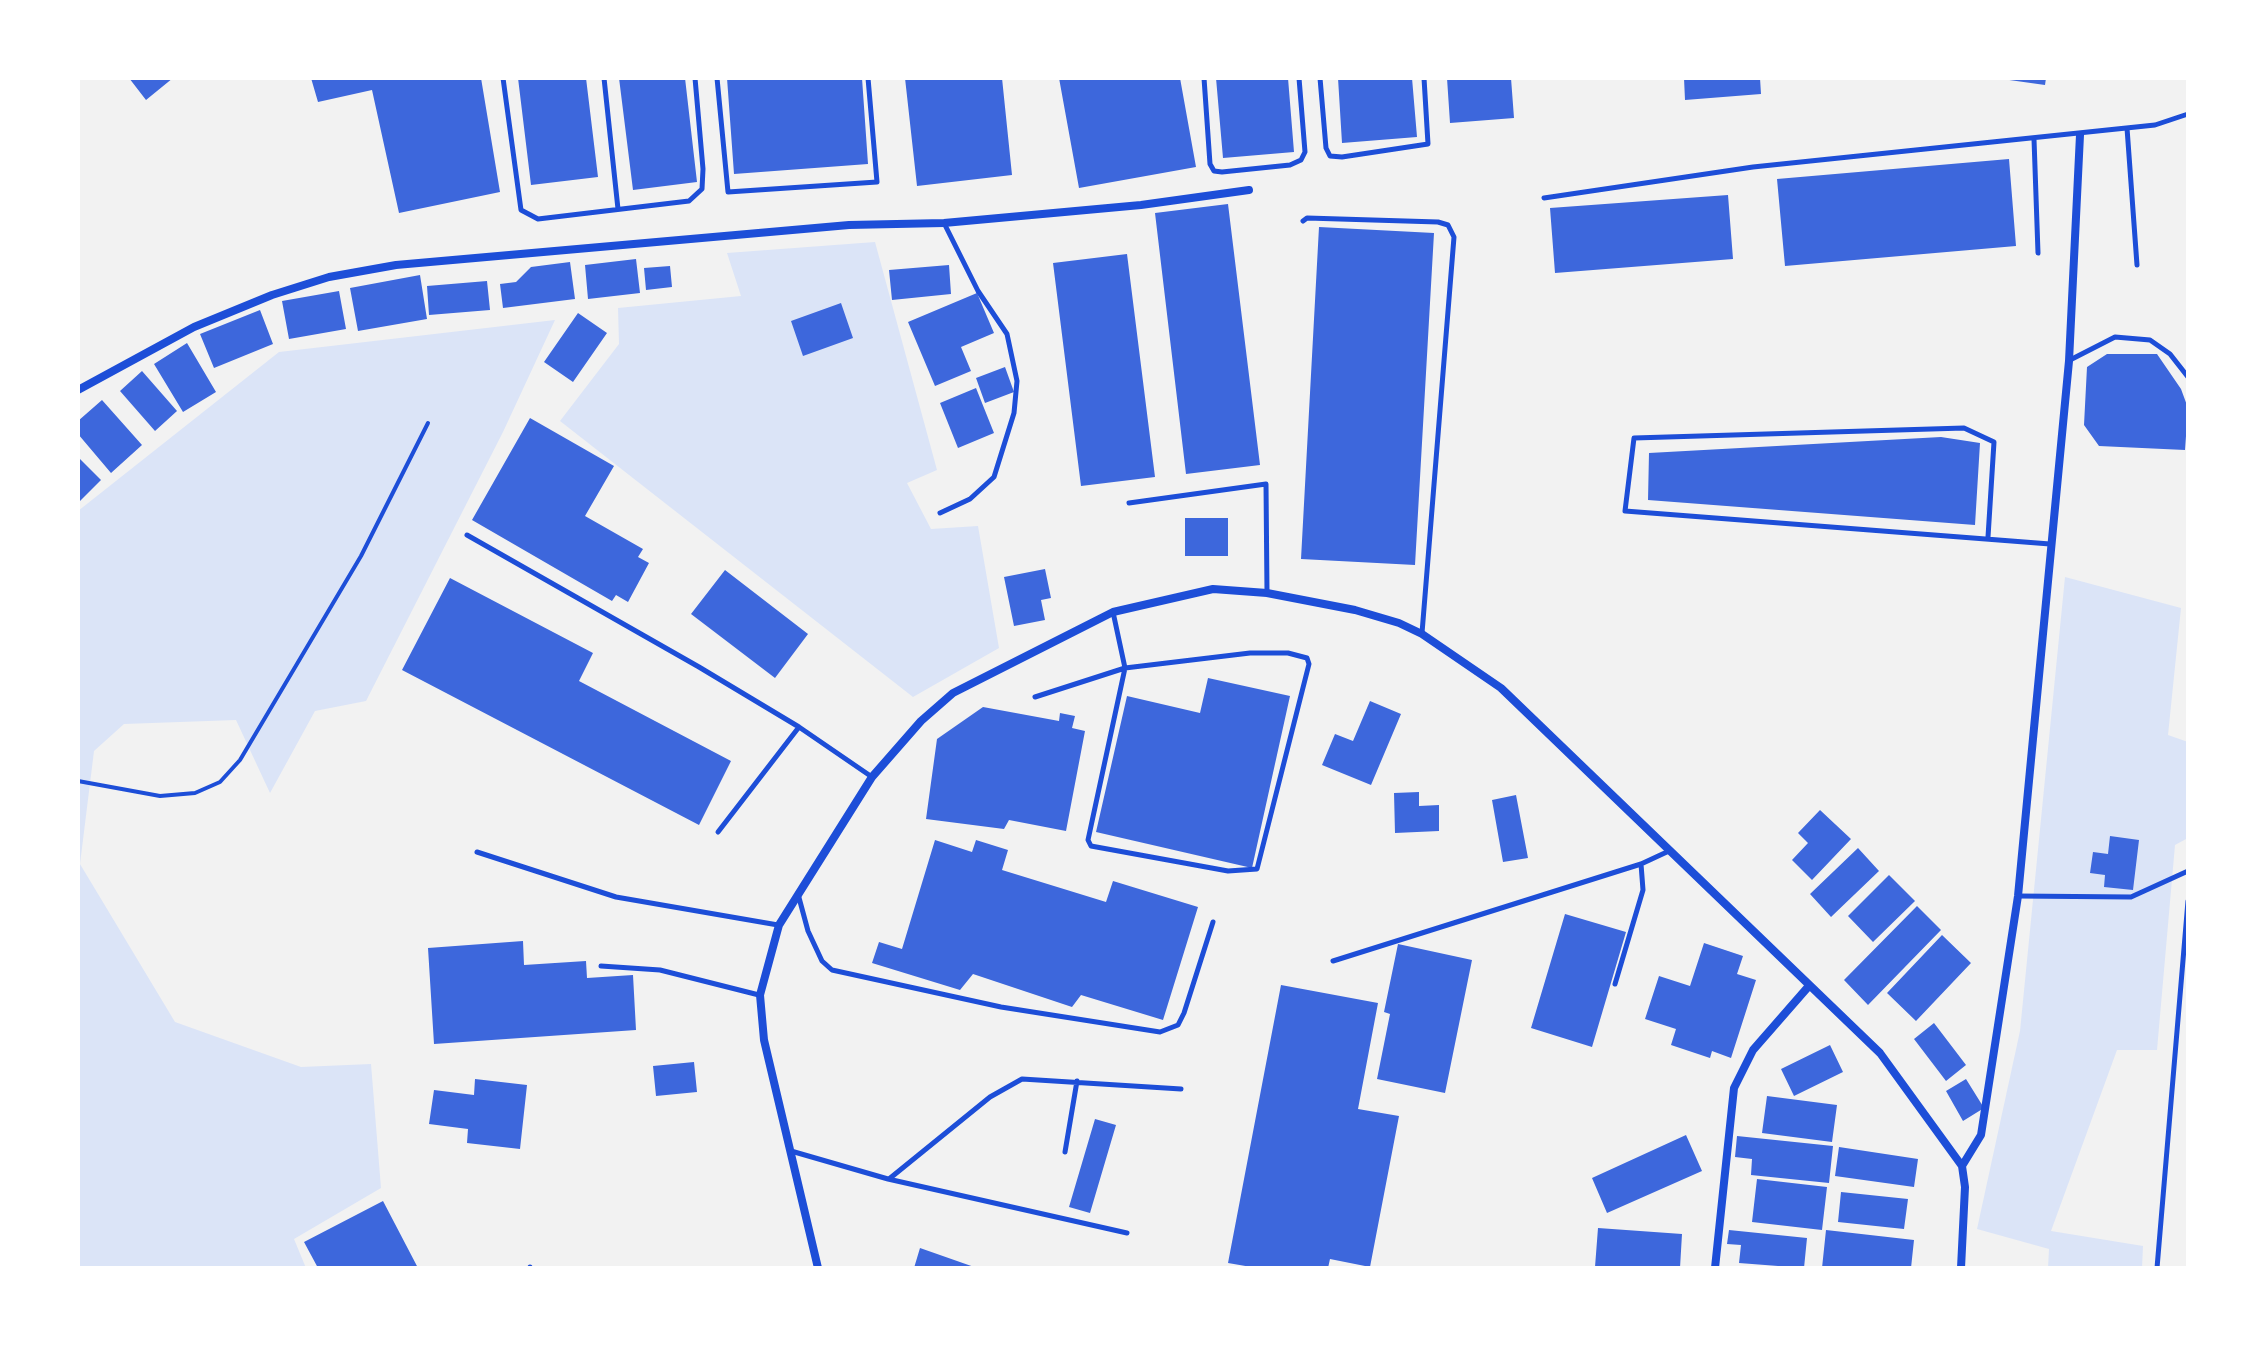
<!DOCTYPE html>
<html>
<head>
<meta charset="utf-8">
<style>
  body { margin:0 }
  #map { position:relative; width:2266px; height:1346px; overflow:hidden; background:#f2f2f2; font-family:"PT Sans Narrow",sans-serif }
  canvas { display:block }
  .frame { position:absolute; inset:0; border:80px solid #fff; pointer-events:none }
</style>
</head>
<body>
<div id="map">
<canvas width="2266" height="1346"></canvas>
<div class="frame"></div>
</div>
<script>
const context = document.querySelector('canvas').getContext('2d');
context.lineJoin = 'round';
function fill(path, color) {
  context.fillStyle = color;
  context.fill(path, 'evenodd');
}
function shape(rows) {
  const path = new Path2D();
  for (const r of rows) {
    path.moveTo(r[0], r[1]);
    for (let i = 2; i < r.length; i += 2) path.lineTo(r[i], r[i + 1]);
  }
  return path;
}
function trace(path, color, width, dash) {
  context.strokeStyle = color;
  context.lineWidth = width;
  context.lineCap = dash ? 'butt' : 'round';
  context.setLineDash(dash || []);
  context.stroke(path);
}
fill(shape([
  [875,242,937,470,907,483,931,529,978,526,999,648,913,697,560,421,619,344,618,308,741,296,727,253],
  [555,320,503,432,366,701,315,711,270,793,236,720,124,724,94,751,80,864,175,1022,301,1067,371,1064,381,1188,294,1239,306,1268,78,1268,78,511,279,352],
  [2065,577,2181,608,2168,735,2188,742,2188,838,2175,845,2157,1050,2117,1050,2051,1231,2143,1246,2142,1268,2048,1268,2049,1249,1977,1229,2020,1031]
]), '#dbe4f7');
fill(shape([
  [129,78,173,78,146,100],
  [311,78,481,78,500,192,399,213,372,90,318,102],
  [518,78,586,78,598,177,531,185],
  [619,78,685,78,697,182,633,190],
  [727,78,862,78,868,164,734,174],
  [905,78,1002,78,1012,175,917,186],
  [1059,78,1180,78,1196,167,1079,188],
  [1216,78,1288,78,1294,152,1223,158],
  [1338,78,1412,78,1417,137,1342,143],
  [1447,78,1511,78,1514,118,1450,123],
  [1684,78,1760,78,1761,94,1685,100],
  [1995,78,2046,78,2045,85],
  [2009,159,2016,246,1785,266,1777,179],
  [1728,195,1733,259,1555,273,1550,208],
  [1228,204,1260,465,1186,474,1155,213],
  [1319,227,1434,233,1415,565,1301,559],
  [1127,254,1155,477,1081,486,1053,263],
  [636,259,640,293,588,299,585,265],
  [570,262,575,299,503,308,500,284,516,282,531,267],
  [949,265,951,294,892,300,889,270],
  [670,266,672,287,646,290,644,268],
  [420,275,427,319,358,331,350,288],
  [487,281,490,310,429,315,427,286],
  [339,291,346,329,289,339,282,301],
  [977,293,994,333,961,347,971,371,935,386,908,322],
  [841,303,853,338,803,356,791,321],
  [260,310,273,344,214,368,200,334],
  [578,313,607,333,573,382,544,362],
  [187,343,216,392,183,412,154,364],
  [2107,354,2157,354,2181,389,2188,408,2185,450,2099,446,2084,425,2087,367],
  [1005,367,1014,392,985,403,976,378],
  [142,371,177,411,155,431,120,391],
  [976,388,994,433,958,448,940,403],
  [102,400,142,445,111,473,78,434,78,421],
  [530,418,614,466,585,516,643,549,638,557,649,563,628,602,616,595,612,601,472,520],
  [1941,437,1980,443,1975,525,1648,500,1649,453],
  [78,457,101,480,78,503],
  [1185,518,1228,518,1228,556,1185,556],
  [1045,569,1051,598,1041,600,1045,620,1014,626,1004,577],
  [725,570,808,634,775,678,691,614],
  [450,578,593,653,579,681,731,761,699,825,402,670],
  [1208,678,1290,696,1252,868,1096,832,1127,696,1200,713],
  [1370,701,1401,714,1371,785,1322,765,1335,734,1353,741],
  [983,707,1059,721,1060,713,1075,716,1072,728,1085,731,1066,831,1009,820,1004,829,926,819,937,739],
  [1419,792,1419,806,1439,805,1439,831,1395,833,1394,793],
  [1516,795,1528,858,1503,862,1492,800],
  [1820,810,1851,839,1812,880,1792,860,1808,843,1798,833],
  [2110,836,2139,840,2133,890,2104,887,2105,875,2090,873,2093,852,2108,854],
  [935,840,972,852,976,840,1008,850,1002,870,1106,902,1113,881,1198,907,1163,1020,1081,995,1072,1007,973,974,960,990,872,963,879,942,902,949],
  [1858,848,1879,871,1831,917,1810,894],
  [1889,875,1915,901,1873,942,1848,916],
  [1917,906,1941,930,1868,1005,1844,980],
  [1565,914,1626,932,1592,1047,1531,1028],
  [1942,935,1971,963,1916,1021,1887,993],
  [523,941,524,965,586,961,587,978,633,975,636,1030,434,1044,428,948],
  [1704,943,1743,956,1737,974,1756,980,1731,1058,1712,1051,1710,1058,1671,1045,1676,1029,1645,1019,1659,976,1690,986],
  [1398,944,1472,960,1445,1093,1377,1079,1390,1014,1384,1012],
  [1281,985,1378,1003,1358,1109,1399,1116,1370,1267,1330,1259,1328,1268,1257,1268,1228,1263],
  [1934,1023,1966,1065,1946,1081,1914,1039],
  [1830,1045,1843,1072,1794,1096,1781,1069],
  [694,1062,697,1092,656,1096,653,1066],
  [475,1079,527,1085,520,1149,467,1143,468,1129,429,1124,434,1090,474,1095],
  [1966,1079,1984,1108,1963,1121,1946,1091],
  [1767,1096,1837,1105,1832,1142,1762,1133],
  [1095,1119,1116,1125,1090,1213,1069,1207],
  [1686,1135,1702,1171,1607,1213,1592,1178],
  [1737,1136,1833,1146,1829,1183,1751,1175,1752,1159,1735,1157],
  [1839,1147,1918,1159,1914,1187,1835,1176],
  [1757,1179,1827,1187,1822,1230,1752,1222],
  [1841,1192,1908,1199,1904,1229,1838,1222],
  [383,1201,418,1268,318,1268,304,1242],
  [1598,1228,1682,1234,1680,1268,1595,1267],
  [1729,1230,1807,1238,1804,1268,1739,1263,1741,1245,1727,1244],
  [1826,1230,1914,1240,1911,1268,1822,1268],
  [920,1248,977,1268,914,1268]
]), '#3d67dc');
trace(shape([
  [78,781,160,796,195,793,220,782,240,760,361,556,428,423]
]), '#1d4ed8', 4);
trace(shape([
  [503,78,521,210,538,219,689,201,702,189,703,169,695,78],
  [604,78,618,209],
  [717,78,728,192,877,182,868,78],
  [1204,78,1210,164,1214,171,1222,172,1290,165,1301,160,1305,152,1299,78],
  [1320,78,1326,148,1330,156,1342,157,1428,144,1424,78],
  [2127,128,2137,265],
  [2034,139,2038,253],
  [1544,198,1753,167,2155,125,2188,114],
  [1303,221,1307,218,1438,222,1448,225,1454,237,1422,633],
  [2070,360,2115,337,2150,340,2170,354,2188,377],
  [1129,503,1266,484,1267,593],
  [940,513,970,499,994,477,1014,413,1017,381,1007,334,978,291,944,223],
  [467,535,699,667,799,727,872,777],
  [1988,537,1994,442,1964,428,1634,438,1625,511,2050,544],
  [1035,697,1125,668,1250,653,1288,653,1307,658,1309,664,1257,869,1228,871,1091,846,1088,840,1125,668,1113,612],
  [718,832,799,727],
  [477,852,616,897,778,925],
  [798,894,808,931,822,961,832,970,1001,1007,1160,1032,1178,1025,1184,1013,1213,922],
  [2018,896,2131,897,2188,871],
  [1333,961,1641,864,1669,851],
  [601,966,660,970,759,995],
  [1615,984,1643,890,1641,864],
  [791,1151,888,1179,1127,1233],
  [1065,1152,1077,1081],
  [889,1179,990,1097,1022,1079,1181,1089],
  [530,1267,530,1268],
  [2157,1268,2188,901]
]), '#1d4ed8', 5);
trace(shape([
  [78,390,194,327,272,295,329,277,396,265,849,225,944,223,1141,205,1249,190],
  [1962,1166,1981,1135,2018,896,2069,361,2080,135],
  [818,1268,764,1040,760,995,779,925,872,777,921,721,953,693,1113,612,1213,589,1267,593,1355,610,1399,623,1422,634,1501,688,1880,1053,1962,1166,1965,1187,1961,1268],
  [1715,1268,1734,1088,1753,1050,1808,987]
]), '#1d4ed8', 8);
</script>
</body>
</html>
